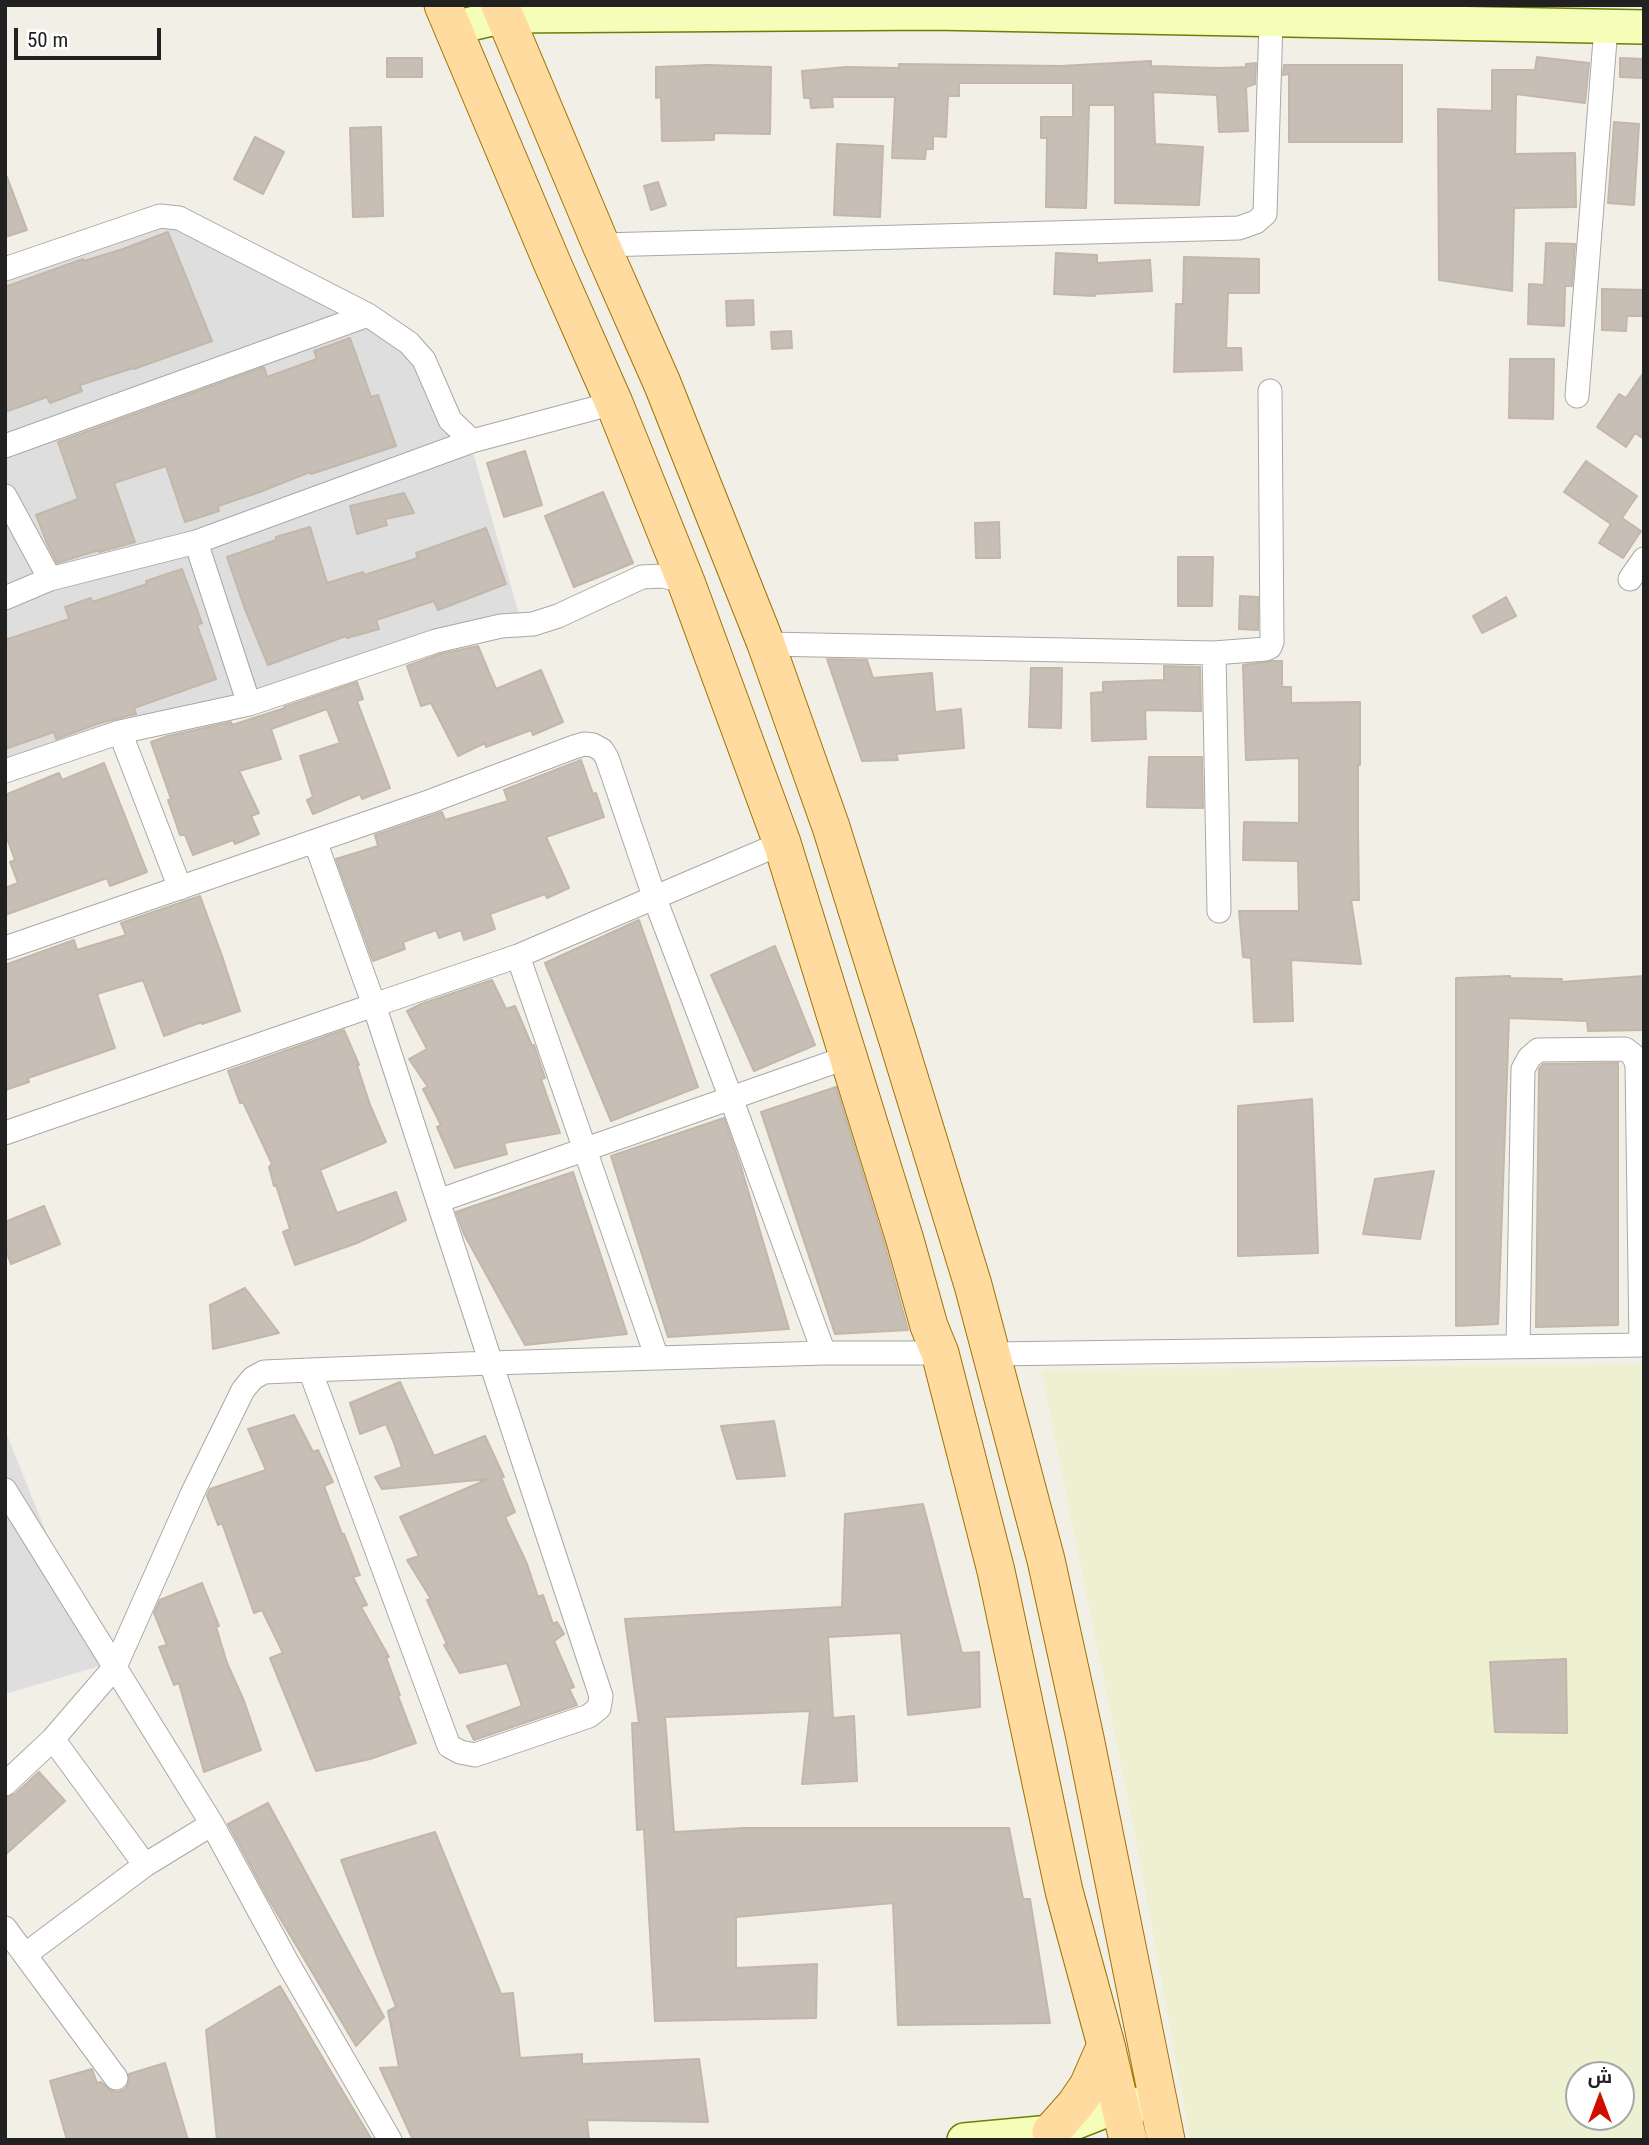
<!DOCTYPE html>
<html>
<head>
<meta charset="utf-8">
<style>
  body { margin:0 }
  #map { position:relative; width:1649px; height:2145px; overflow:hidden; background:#f2efe7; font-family:"Roboto Condensed",Cairo,sans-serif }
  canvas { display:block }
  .frame { position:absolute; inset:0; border:7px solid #212121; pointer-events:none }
  .north { position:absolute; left:1565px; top:2061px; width:70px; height:70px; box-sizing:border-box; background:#fff; border:2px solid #a6a6a6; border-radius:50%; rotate:0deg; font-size:19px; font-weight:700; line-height:28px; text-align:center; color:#212121 }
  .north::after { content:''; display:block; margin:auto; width:24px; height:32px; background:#d20d00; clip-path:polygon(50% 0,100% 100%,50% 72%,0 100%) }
  .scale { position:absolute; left:14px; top:28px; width:147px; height:32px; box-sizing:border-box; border:4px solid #212121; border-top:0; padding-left:9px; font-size:21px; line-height:24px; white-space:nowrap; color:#212121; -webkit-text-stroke:5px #fff; paint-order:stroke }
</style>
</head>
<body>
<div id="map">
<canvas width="1649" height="2145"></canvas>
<div class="frame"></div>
<div class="north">ش</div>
<div class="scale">50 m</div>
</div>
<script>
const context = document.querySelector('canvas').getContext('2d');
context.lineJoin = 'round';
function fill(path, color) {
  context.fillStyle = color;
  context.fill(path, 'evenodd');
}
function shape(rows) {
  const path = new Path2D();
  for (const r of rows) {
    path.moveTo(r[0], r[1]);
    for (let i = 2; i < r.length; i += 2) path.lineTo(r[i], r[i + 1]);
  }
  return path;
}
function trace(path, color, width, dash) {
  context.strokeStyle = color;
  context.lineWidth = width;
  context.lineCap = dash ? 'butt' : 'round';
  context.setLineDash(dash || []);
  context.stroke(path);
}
fill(shape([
  [163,219,408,345,448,421,474,456,519,614,5,780,5,273],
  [5,1430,100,1666,5,1694]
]), '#dfdede');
fill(shape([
  [1644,1364,1644,2140,1190,2140,1134,1829,1041,1370],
  [1579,2075,1621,2075,1621,2117,1579,2117]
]), '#edf1d2');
const building = shape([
  [1537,57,1589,63,1585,103,1516,94,1515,154,1575,153,1576,207,1514,208,1512,291,1439,280,1438,109,1492,111,1492,70,1535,70,1537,57],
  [387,58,422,58,422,77,387,77,387,58],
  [1620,58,1644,59,1644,78,1620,77,1620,58],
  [1151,61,1151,66,1219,68,1246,67,1246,64,1256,63,1255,84,1246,87,1248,131,1219,132,1217,95,1153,92,1155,144,1203,147,1199,205,1115,203,1115,105,1089,105,1086,208,1046,207,1047,138,1041,138,1041,117,1073,117,1073,83,959,83,959,96,948,96,946,137,933,136,933,149,926,149,925,159,892,158,895,97,832,97,833,107,811,108,810,98,804,98,802,71,846,67,899,68,899,64,1061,66,1151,61],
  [708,65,771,67,770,134,714,133,714,140,662,141,661,97,656,98,656,67,708,65],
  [1284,65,1402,65,1402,142,1289,142,1289,74,1283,75,1284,65],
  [1614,122,1639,124,1634,205,1608,203,1614,122],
  [381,127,383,216,353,217,350,128,381,127],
  [255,137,284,152,263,194,234,179,255,137],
  [837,144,883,146,880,217,834,215,837,144],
  [5,177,7,177,27,230,5,237,5,177],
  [658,182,666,205,651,210,644,186,658,182],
  [168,232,212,341,134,369,133,368,80,385,82,391,50,403,47,397,5,412,5,287,83,259,84,261,123,249,168,232],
  [1546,243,1575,244,1572,286,1565,286,1564,326,1528,324,1529,284,1544,285,1546,243],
  [1056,253,1097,255,1097,263,1150,260,1152,291,1095,294,1095,296,1054,294,1056,253],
  [1184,257,1259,259,1259,293,1228,293,1226,348,1241,348,1242,370,1174,372,1176,304,1183,304,1184,257],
  [1602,289,1644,290,1644,316,1627,316,1626,331,1602,330,1602,289],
  [753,300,754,325,727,326,726,301,753,300],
  [791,331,792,348,772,349,771,332,791,331],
  [350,338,371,397,378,395,396,446,311,474,310,472,257,493,218,506,219,511,185,522,166,466,114,483,135,542,99,552,99,550,57,563,47,543,36,515,78,499,58,442,264,367,267,377,317,359,314,351,350,338],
  [1510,359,1554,359,1553,419,1509,418,1510,359],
  [1644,372,1644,439,1635,433,1626,447,1597,427,1619,394,1626,398,1644,372],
  [525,451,542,505,504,517,487,463,525,451],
  [1586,461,1637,496,1622,518,1641,531,1623,558,1599,543,1611,524,1564,492,1586,461],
  [603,492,633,563,574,587,545,516,603,492],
  [404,493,414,513,385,519,387,525,357,534,350,506,404,493],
  [999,522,1000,558,976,558,975,523,999,522],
  [310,527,327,583,363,572,364,575,418,558,416,553,486,528,506,584,438,610,434,601,376,620,379,629,347,638,346,636,268,665,245,609,227,557,276,540,276,537,310,527],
  [1178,557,1213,557,1212,606,1178,606,1178,557],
  [182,569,202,623,197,625,216,679,134,708,136,714,131,715,100,723,56,739,54,732,5,749,5,640,69,619,65,607,91,598,92,602,147,584,146,581,182,569],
  [1240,596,1258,597,1258,630,1239,629,1240,596],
  [1506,597,1516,616,1482,633,1473,616,1506,597],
  [478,646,496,689,541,670,563,722,533,735,531,730,486,747,485,743,458,756,431,703,421,706,407,666,440,654,478,646],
  [827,659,867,660,873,678,932,673,935,712,961,709,964,748,896,754,898,760,862,761,827,659],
  [1273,661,1282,661,1282,687,1291,687,1291,703,1360,702,1360,765,1358,765,1358,832,1359,900,1351,900,1361,964,1291,960,1293,1021,1254,1022,1251,958,1243,957,1239,911,1299,911,1298,861,1243,860,1244,822,1299,823,1299,758,1246,760,1243,665,1273,661],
  [1164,666,1200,667,1201,711,1145,710,1146,739,1092,741,1091,693,1103,692,1103,682,1164,680,1164,666],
  [1031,668,1062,668,1061,728,1029,727,1031,668],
  [357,682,363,699,357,701,390,788,362,799,360,794,313,814,307,800,313,797,300,756,340,743,327,709,271,729,281,759,239,771,259,813,251,816,259,834,235,844,233,840,193,855,185,835,180,835,168,800,171,799,151,742,168,736,231,722,232,725,285,708,284,707,357,682],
  [1149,757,1202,757,1203,808,1147,807,1149,757],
  [581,760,593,794,596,793,604,817,546,837,569,888,547,898,545,894,490,914,495,929,464,940,461,930,439,938,436,930,403,942,405,949,373,961,336,859,378,846,375,835,442,812,445,820,508,801,504,790,581,760],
  [104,763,147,872,110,886,107,878,5,915,5,888,18,883,10,862,15,860,5,833,5,795,59,773,62,780,104,763],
  [200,896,222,956,240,1011,202,1024,202,1022,164,1036,143,980,97,994,115,1048,28,1078,29,1082,5,1090,5,965,74,940,77,950,126,935,121,923,200,896],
  [639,920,698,1087,611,1121,545,963,639,920],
  [775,946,815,1045,754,1071,711,975,775,946],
  [1510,976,1510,978,1562,979,1561,982,1644,976,1644,1030,1588,1031,1587,1021,1509,1018,1498,1324,1456,1326,1456,978,1510,976],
  [492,980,506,1009,515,1006,532,1046,534,1045,545,1078,541,1079,560,1133,504,1143,507,1154,455,1168,437,1127,441,1125,423,1089,428,1087,409,1059,427,1049,407,1011,421,1004,492,980],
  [344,1030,359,1065,357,1065,370,1105,386,1142,320,1170,337,1213,396,1192,406,1220,357,1243,295,1265,283,1232,290,1229,276,1185,274,1186,269,1167,272,1164,243,1102,240,1103,228,1071,344,1030],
  [1618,1063,1618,1325,1536,1327,1539,1069,1543,1064,1618,1063],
  [836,1087,885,1246,908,1330,835,1334,761,1112,836,1087],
  [1312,1099,1318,1253,1238,1256,1238,1106,1312,1099],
  [724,1118,741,1167,789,1329,668,1337,611,1156,724,1118],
  [1434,1171,1420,1239,1363,1234,1375,1179,1434,1171],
  [573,1172,627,1334,525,1345,464,1234,456,1212,573,1172],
  [44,1206,60,1244,11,1264,5,1248,5,1222,44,1206],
  [245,1288,279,1333,213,1349,210,1305,245,1288],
  [400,1382,434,1456,485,1436,504,1477,501,1477,515,1512,505,1517,527,1564,538,1597,543,1595,553,1624,557,1622,564,1634,554,1641,574,1687,569,1689,577,1705,474,1740,467,1726,522,1706,507,1663,460,1673,444,1645,447,1644,427,1600,431,1599,407,1560,419,1556,400,1517,488,1479,382,1489,375,1477,402,1467,394,1443,386,1424,360,1434,350,1403,400,1382],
  [294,1415,313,1452,318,1450,333,1482,324,1486,342,1534,344,1534,360,1575,353,1577,367,1605,361,1607,389,1657,386,1657,400,1695,398,1696,416,1743,370,1759,316,1771,270,1658,283,1653,262,1610,254,1613,222,1523,218,1525,207,1496,210,1489,266,1470,248,1429,294,1415],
  [774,1421,785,1476,737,1479,721,1426,774,1421],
  [923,1504,962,1653,979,1652,980,1707,908,1715,901,1633,828,1637,833,1718,854,1716,857,1781,802,1784,810,1711,665,1717,674,1832,744,1828,1009,1828,1023,1899,1030,1899,1050,2023,898,2025,893,1903,736,1917,736,1968,817,1964,816,2018,655,2021,644,1829,637,1830,632,1723,639,1723,625,1619,842,1607,845,1514,923,1504],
  [202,1583,219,1626,216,1627,227,1663,244,1701,261,1750,204,1772,179,1683,174,1685,159,1647,167,1645,154,1613,160,1600,202,1583],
  [1566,1659,1567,1733,1495,1732,1490,1662,1566,1659],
  [39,1772,65,1801,5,1855,5,1798,15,1794,39,1772],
  [268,1803,384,2017,356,2046,268,1898,228,1824,268,1803],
  [435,1832,501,1994,513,1993,520,2058,582,2054,582,2064,699,2059,708,2122,587,2120,589,2140,413,2140,380,2068,399,2067,388,2011,396,2007,341,1860,435,1832],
  [280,1986,331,2072,372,2140,217,2140,206,2030,280,1986],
  [165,2063,188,2140,67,2140,50,2081,92,2069,97,2083,101,2082,110,2090,118,2092,125,2089,128,2084,129,2074,165,2063]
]);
fill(building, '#c7beb6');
trace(building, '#c4b6a8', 2);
const street = shape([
  [601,245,1239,228,1256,222,1265,214,1271,21],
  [5,269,160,216,179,218,368,315,409,343,424,360,450,420,472,441],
  [1577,396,1606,27],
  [5,446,368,315],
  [5,496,50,579],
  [196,542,249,704],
  [1630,579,1644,559],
  [5,598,50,579,196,542,472,441,614,403],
  [766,644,1214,653,1266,649,1270,647,1272,642,1270,391],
  [1214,653,1219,911],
  [120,732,180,888],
  [5,771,120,732,249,704,436,641,501,626,533,624,558,616,642,577,663,576,686,582],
  [782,843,518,956,374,1005,491,1363,824,1353,940,1353],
  [5,948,431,801,574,747,584,744,593,745,602,750,607,758,655,899,731,1098,824,1353],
  [518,956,657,1358],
  [5,1133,374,1005,315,841],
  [438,1201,848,1057],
  [1518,1346,1523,1069,1529,1058,1538,1050,1625,1049,1633,1055,1637,1064,1641,1345],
  [992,1354,1644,1345],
  [5,1490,212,1824,287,1962,390,2140],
  [53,1739,145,1865],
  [5,1784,53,1739,115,1667,192,1494,243,1390,253,1378,264,1372,310,1370,491,1363,601,1696,599,1708,589,1716,475,1755,460,1752,449,1746,310,1370],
  [5,1928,116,2078],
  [26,1954,145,1865,212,1824]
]);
const secondary = shape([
  [453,28,505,16,934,13,1644,27],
  [964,2140,1051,2132,1120,2105,1146,2104]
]);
const primary = shape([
  [443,5,553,265,614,403,686,582,782,843,905,1240,929,1326,940,1353,996,1571,1064,1891,1106,2045,1128,2140],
  [500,5,601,245,662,383,766,644,831,827,898,1041,973,1285,1046,1560,1085,1738,1166,2140],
  [1051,2132,1075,2105,1088,2086,1106,2045]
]);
trace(street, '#a8a8a8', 25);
trace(secondary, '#6a8000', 36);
trace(primary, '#9e7300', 39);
trace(street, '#fff', 23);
trace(secondary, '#f5fdb9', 33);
trace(primary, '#ffdb9f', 37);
</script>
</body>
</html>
